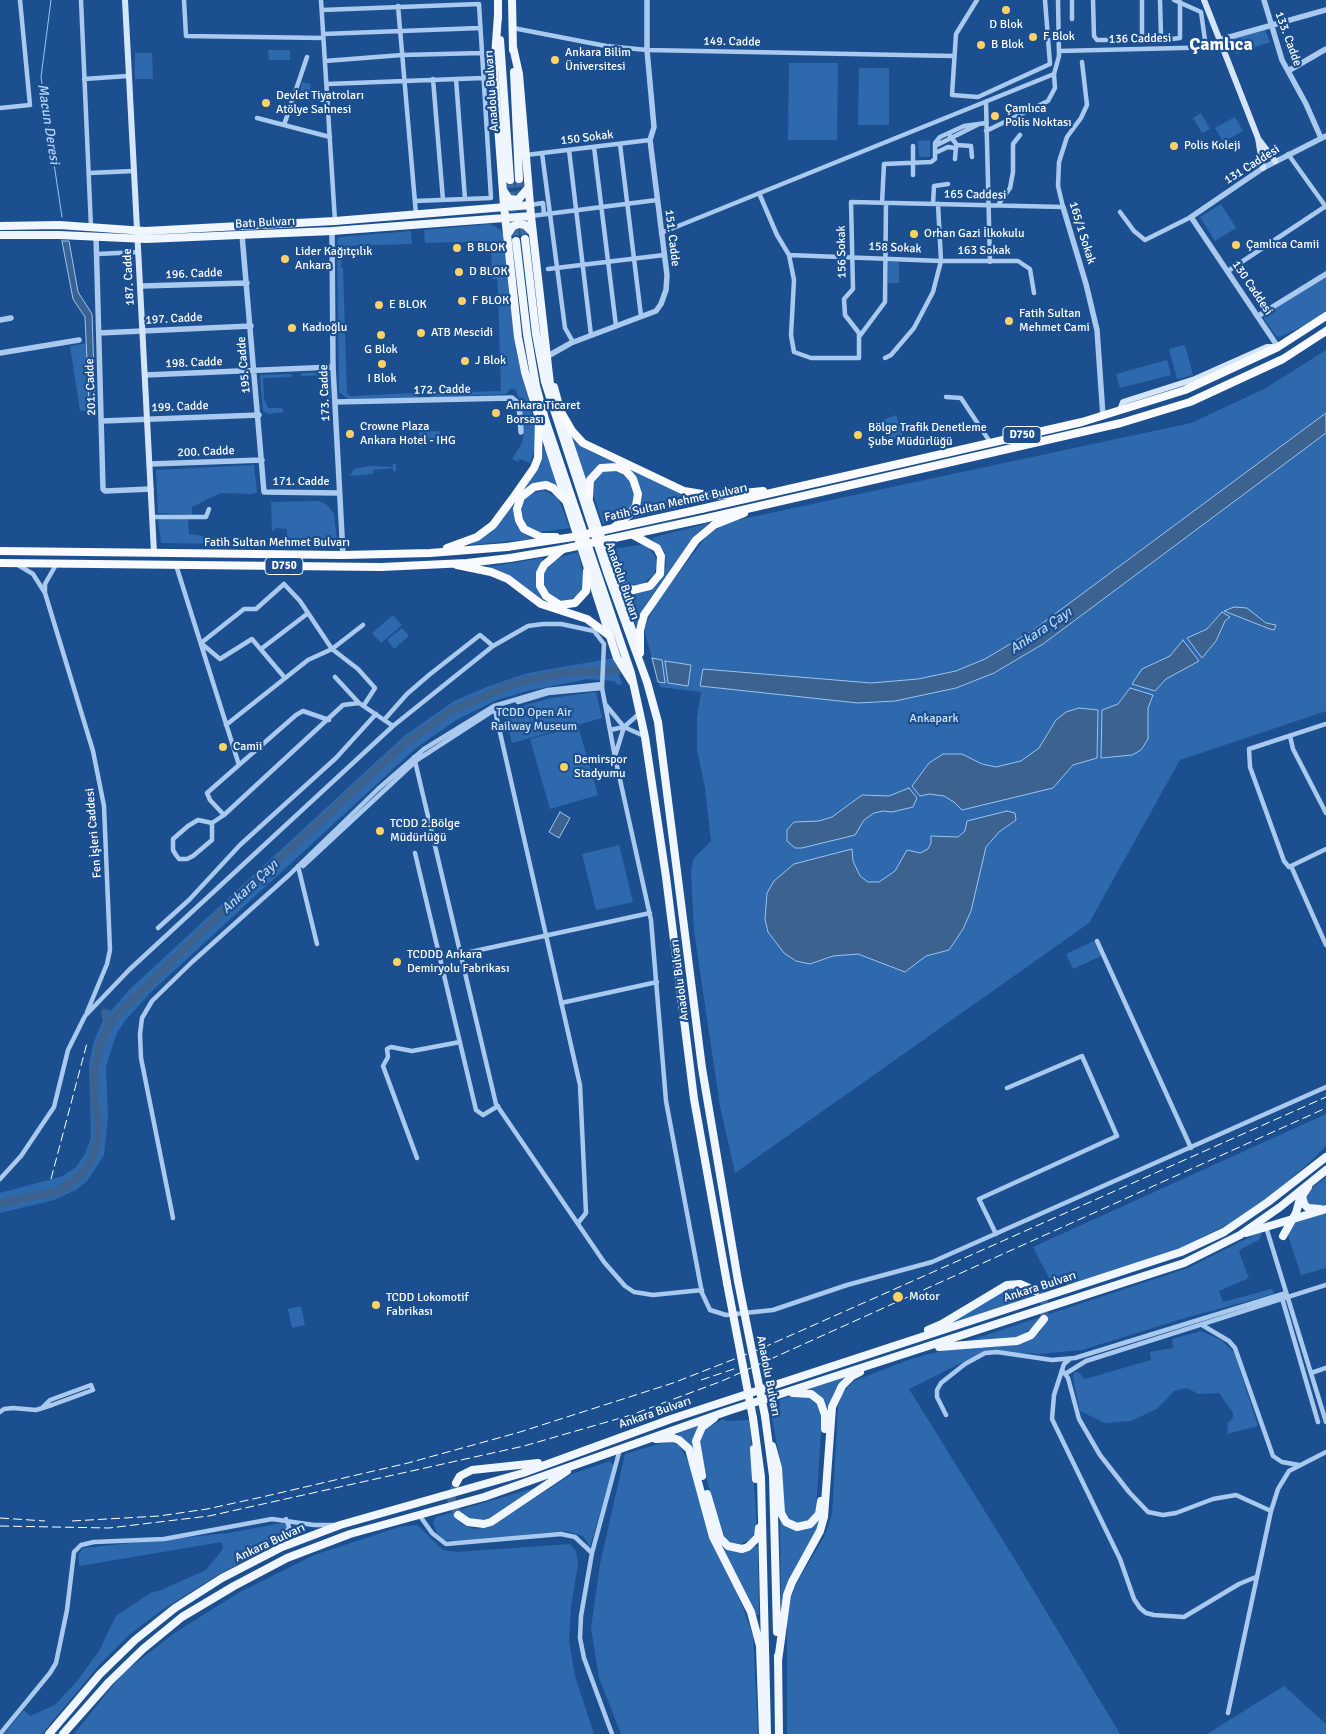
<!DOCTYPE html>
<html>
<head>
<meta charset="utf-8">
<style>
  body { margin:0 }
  canvas { display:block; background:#1b4f8f }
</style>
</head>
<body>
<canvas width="1326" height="1734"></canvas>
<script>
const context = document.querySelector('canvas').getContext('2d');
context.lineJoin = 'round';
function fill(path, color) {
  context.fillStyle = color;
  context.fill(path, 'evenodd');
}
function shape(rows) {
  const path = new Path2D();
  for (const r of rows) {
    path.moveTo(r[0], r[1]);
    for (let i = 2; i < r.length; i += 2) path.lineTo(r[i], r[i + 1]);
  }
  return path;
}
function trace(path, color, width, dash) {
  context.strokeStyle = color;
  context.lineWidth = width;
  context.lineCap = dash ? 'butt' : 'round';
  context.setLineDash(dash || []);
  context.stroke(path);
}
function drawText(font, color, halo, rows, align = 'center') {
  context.font = font + ' Signika,sans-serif';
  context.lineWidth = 4.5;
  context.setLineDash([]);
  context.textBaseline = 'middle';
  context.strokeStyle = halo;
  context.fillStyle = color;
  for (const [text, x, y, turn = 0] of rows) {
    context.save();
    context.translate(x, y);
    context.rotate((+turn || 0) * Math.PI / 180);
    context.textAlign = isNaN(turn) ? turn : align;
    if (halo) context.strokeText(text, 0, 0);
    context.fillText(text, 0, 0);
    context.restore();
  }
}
fill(shape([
  [1264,27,1270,42,1236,54,1232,39],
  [268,50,290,50,290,60,269,60],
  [135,53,152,53,153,79,135,79],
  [789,63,838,63,837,140,788,140],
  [859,68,889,68,889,125,858,125],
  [302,82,311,84,308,100,299,99],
  [1201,113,1210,129,1202,133,1193,118],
  [1235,117,1243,131,1223,142,1215,128],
  [930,140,930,157,919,157,918,141],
  [1221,204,1236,228,1215,241,1200,217],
  [490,224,501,230,503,236,517,354,536,430,535,448,530,463,520,459,518,462,512,459,522,443,524,434,521,403,515,389,510,389,506,394,431,397,431,393,501,391,498,291,497,279,492,279,491,241,425,243,424,230],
  [411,231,412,244,343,246,341,268,343,268,347,393,350,396,417,393,418,397,348,399,339,392,337,240,339,237],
  [888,262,899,262,899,283,888,283],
  [1326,277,1326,312,1311,322,1280,337,1276,336,1264,319,1264,316],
  [87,343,89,410,80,411,70,346],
  [1185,345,1193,375,1177,379,1169,349],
  [1326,350,1326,711,1180,760,1089,923,735,1173,720,1106,694,931,691,870,694,858,711,841,705,788,697,749,697,717,701,692,660,687,644,629,655,604,709,533,733,521,1191,423,1266,388],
  [1167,360,1171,375,1120,388,1116,374],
  [330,372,331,405,326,389,326,375,301,376,301,373],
  [292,374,292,376,289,377,263,378,264,399,268,408,282,408,284,412,269,414,263,411,260,375],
  [896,415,903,436,889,440,883,420],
  [566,428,581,444,615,463,692,497,709,501,634,518,640,503,632,473,605,464,586,484],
  [440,431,441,440,420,441,419,432],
  [546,448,559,488,547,483,534,484,517,504,523,530,532,539,470,545,496,527,538,467,543,449],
  [393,464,396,464,396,471,393,471,393,468,373,470,373,474,350,476,354,469,370,466,393,467],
  [254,465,257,492,252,494,221,493,192,507,192,515,158,513,156,470],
  [603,470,621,473,629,479,634,492,634,501,630,509,622,517,603,524,593,494,594,480],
  [543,490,558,498,570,528,541,532,533,531,526,525,521,511,524,500,529,495],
  [319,501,327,505,334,514,337,540,334,546,290,543,287,538,287,529,275,528,275,531,272,530,271,502],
  [160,519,188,519,189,534,219,538,218,544,161,543,158,520],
  [709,523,695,535,646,604,637,627,623,589,637,593,650,591,660,581,666,565,665,552,651,538],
  [646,544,655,556,657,564,654,574,642,585,628,584,622,579,612,549],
  [578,552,584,577,582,594,566,601,558,601,548,594,543,584,544,574,548,565,557,558],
  [543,558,536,582,540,593,549,605,538,599,514,578,487,567],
  [393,615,402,625,381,643,372,633],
  [402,628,409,636,394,649,387,640],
  [614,658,622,684,618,685,614,681,588,679,527,691,497,700,458,719,416,748,150,993,124,1022,116,1035,106,1066,108,1117,104,1155,87,1181,76,1190,54,1200,0,1213,0,1193,63,1176,76,1167,85,1154,91,1138,89,1064,94,1041,103,1020,101,1013,107,1009,111,1011,130,989,404,736,454,701,489,686,528,673],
  [596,692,602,718,512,743,504,711,551,698],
  [578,726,598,795,550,809,530,739],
  [619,845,633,902,596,910,582,854],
  [1094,941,1101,956,1073,969,1066,954],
  [1326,1114,1326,1146,1309,1163,1267,1198,1233,1222,1176,1250,1071,1286,1049,1278,1033,1247],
  [1326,1177,1326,1204,1316,1208,1308,1205,1305,1198,1311,1189],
  [1326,1213,1326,1268,1301,1275,1287,1232,1295,1222],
  [1258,1233,1262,1233,1259,1240,1241,1249,1239,1252,1249,1278,1219,1291,1223,1302,1272,1289,1274,1294,1185,1318,1082,1350,1038,1354,985,1351,909,1389,1017,1563,1120,1734,787,1734,787,1608,795,1586,824,1537,832,1515,838,1406,843,1392,854,1381,911,1359,952,1348,997,1347,1019,1343,1040,1332,1047,1320,1014,1339,968,1341,1188,1268],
  [1016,1286,1027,1288,1036,1297,950,1324,1003,1289],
  [301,1306,305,1325,292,1328,288,1309],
  [1201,1331,1221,1340,1234,1352,1258,1426,1227,1434,1228,1423,1233,1418,1233,1413,1219,1393,1198,1394,1187,1388,1174,1391,1157,1409,1131,1421,1105,1423,1080,1411,1073,1378,1074,1372,1078,1372,1085,1379,1151,1360,1150,1352,1173,1348,1172,1339],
  [845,1377,833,1394,828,1417,827,1407,822,1400,809,1389],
  [794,1395,809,1397,816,1402,822,1416,816,1510,808,1521,801,1523,795,1523,788,1518,783,1510,781,1464,771,1414,780,1406,779,1400],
  [724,1419,726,1421,749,1420,750,1425,757,1528,751,1539,739,1545,725,1540,722,1534,701,1459,698,1439,706,1428],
  [699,1425,695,1435,693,1451,687,1441,677,1434],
  [669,1441,680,1446,689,1463,702,1511,742,1605,753,1636,758,1734,621,1734,599,1678,591,1628,600,1564,625,1454],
  [610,1461,614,1466,590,1547,583,1536,566,1531,464,1541,445,1540,437,1533,433,1523,436,1517,534,1488,492,1517,484,1521,457,1518,462,1524,474,1529,490,1527,572,1474],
  [821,1513,822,1520,781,1604,780,1520,794,1529],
  [282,1523,286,1525,287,1529,284,1538,218,1575,162,1610,130,1634,101,1663,42,1734,4,1734,24,1710,30,1716,55,1705,78,1680,99,1651,116,1616,152,1592,159,1591,206,1570,223,1549,222,1542,79,1566,79,1554,83,1548,229,1533],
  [417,1525,443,1550,457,1552,570,1544,576,1551,578,1564,571,1607,569,1641,575,1676,594,1734,74,1734,122,1674,173,1634,238,1593,314,1555,399,1527],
  [721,1546,738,1552,750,1550,755,1546,758,1547,759,1615,756,1615],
  [1284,1686,1326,1724,1326,1734,1207,1734]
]), '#2e69ad');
const water = shape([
  [62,241,69,241,78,292,92,314,95,403,89,403,85,317,73,299,62,241],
  [1326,413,1326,433,1043,644,994,673,956,688,895,701,858,703,700,686,703,669,871,683,918,679,956,671,985,659,1032,631,1326,413],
  [1234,607,1247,608,1266,623,1276,625,1274,630,1270,629,1224,611,1234,607],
  [1222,612,1230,617,1225,621,1216,641,1202,658,1187,638,1207,629,1222,612],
  [1183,640,1199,661,1166,679,1155,691,1132,684,1142,669,1170,656,1183,640],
  [652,658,662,660,665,683,658,682,652,658],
  [665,661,691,665,688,686,668,683,665,661],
  [1130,688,1153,695,1148,708,1148,739,1141,750,1132,755,1101,758,1102,710,1118,704,1130,688],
  [1079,708,1098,710,1097,758,1073,765,1053,788,962,810,954,802,944,796,929,794,920,796,912,786,929,763,943,754,962,754,982,764,996,767,1021,761,1039,748,1056,720,1066,712,1079,708],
  [909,788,917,798,913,807,892,812,883,811,874,813,864,820,855,835,802,848,795,848,787,841,787,830,794,822,819,821,832,817,862,795,889,796,909,788],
  [1007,811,1015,813,1016,820,999,832,986,847,971,911,963,929,949,950,926,956,905,972,858,954,833,956,810,964,796,961,784,953,768,932,765,919,767,893,774,881,794,864,852,849,853,861,860,876,868,882,879,882,895,871,907,850,920,853,928,849,931,843,931,836,958,837,965,831,967,821,1007,811],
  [560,812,570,818,559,838,549,832,560,812]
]);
fill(water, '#3c6290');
trace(water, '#9cc4f0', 1);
trace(shape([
  [51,0,41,77,62,217]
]), '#9cc4f0', 1);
trace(shape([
  [104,1011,109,1025]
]), '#3c6290', 4.5);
trace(shape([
  [0,1203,60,1191,82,1174,92,1159,97,1142,99,1124,94,1096,94,1073,100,1044,113,1019,219,915,405,743,453,710,512,684,561,673,617,670]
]), '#3c6290', 8);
trace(shape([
  [519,179,525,239],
  [510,180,516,241],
  [1036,1291,1043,1298,1045,1306,1044,1319],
  [456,1483,451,1500,458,1515]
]), '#3d69a0', 8, [8, 4]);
trace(shape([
  [81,0,91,227],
  [184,0,186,36,323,38],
  [321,0,335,221],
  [977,0,956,34,952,95,978,97,1050,64,1045,0],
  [1072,0,1072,19],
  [1093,0,1094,36,1097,40,1110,40],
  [1160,0,1161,36,1163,40,1180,38,1180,2],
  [1174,0,1201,12,1205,40],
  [398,6,416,214],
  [322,10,479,4,491,198,415,201],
  [513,28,606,46,647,50,954,56],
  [323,34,480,28],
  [1142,36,1142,0],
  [1059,51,1222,47],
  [325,61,402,55,482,53],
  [84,79,128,76],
  [433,79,443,200],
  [456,79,465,199],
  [327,84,483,78],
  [986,102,990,262],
  [0,108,30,105,20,0],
  [257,118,330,137],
  [284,125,307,57],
  [986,131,1048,101,1055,88,1054,74],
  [950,136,957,145,971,146,972,157],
  [620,144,641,316],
  [913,146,913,175],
  [935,146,977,125],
  [594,147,616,326],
  [569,150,591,335],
  [542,153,565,328,573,342],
  [935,153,948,147,955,148],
  [1288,154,1326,207],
  [526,155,650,140],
  [955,159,956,146],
  [89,173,134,171],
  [759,193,777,235,789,255,794,280,791,335,794,352,811,358,859,358,859,333,845,315,844,299,853,289,851,202,1063,207,1058,186,1059,162,1067,137,1081,118,1087,105,1082,62],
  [882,203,884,164,931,162,935,159,935,143,940,137,964,126,986,123],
  [933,204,934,186,948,184],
  [530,205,543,203,544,214],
  [998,205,1010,188,1013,172,1013,144,1020,135],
  [1120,212,1134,231,1145,240,1191,217],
  [531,216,657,200],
  [661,233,1054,74,1059,56,1058,0],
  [97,254,139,252],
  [789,255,941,261,1018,261,1030,269,1034,293],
  [548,269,664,255],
  [1228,271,1326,206],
  [859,337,885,302,886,203],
  [885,358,891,355,914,328,933,292,941,261,938,204],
  [946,397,961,398,990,442],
  [153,517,206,517,209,509],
  [18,565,33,574,45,593,93,751,104,806,110,950,107,964,87,1012],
  [176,565,239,765],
  [45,591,45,584,57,563],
  [201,643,244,609,256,609,284,584,300,601,332,649,358,669,375,688,364,705],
  [202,644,220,659,252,639,285,678],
  [261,649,307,614],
  [335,677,359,703],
  [518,702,548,693,602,688],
  [605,704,624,727,640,713],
  [494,706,580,1085,586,1213,578,1223],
  [384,720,407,694,429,675,480,635,493,646],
  [226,725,308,660,332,649,363,625],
  [610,730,624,727],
  [1290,736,1293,749,1326,813],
  [615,756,624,727,644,736],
  [414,757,496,1104,604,1262,625,1286,634,1292,653,1295,702,1290],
  [224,815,210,800,207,793,296,715,303,711,329,720],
  [212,823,212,840,193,856,187,859,179,859,176,855,173,850,173,839,188,826,198,820,212,823,224,815,343,705,359,703,393,726],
  [1326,849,1291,866,1326,945],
  [415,853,476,1110,483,1115,498,1106],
  [298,866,317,944],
  [303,866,417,760,494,710],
  [1291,866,1289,867,1284,861,1250,767,1249,749,1326,724],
  [158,928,189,900,240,845,336,758,376,714],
  [1097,941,1191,1148],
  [461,954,650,913],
  [561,1003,657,982],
  [417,1158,383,1066,388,1057,387,1049,391,1047,412,1051,460,1042],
  [0,1179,21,1156,54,1107,68,1050,85,1016,129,970,393,726,493,646,528,626,543,624,561,624,594,631,604,644,602,688,615,757,651,920,666,1101,702,1293,710,1310,726,1315,773,1310,847,1285,932,1262,1326,1087],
  [173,1218,141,1058,140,1034,142,1018,152,1001,192,962,289,875,378,789,424,749,494,706,548,690,602,684],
  [1266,1227,1326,1422],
  [996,1234,979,1199,1117,1136,1082,1056,1007,1088],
  [1282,1298,1318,1422],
  [1202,1325,1229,1341,1235,1348,1273,1456,1282,1462,1299,1465],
  [1070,1359,1064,1364,1054,1395,1052,1419,1120,1559,1134,1599,1140,1608,1146,1613,1154,1615,1184,1617,1239,1584,1256,1577],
  [1062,1370,1068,1378,1079,1419,1100,1455,1129,1492,1148,1512,1163,1515,1176,1513,1213,1499,1236,1495,1271,1511],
  [1311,1373,1326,1368],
  [1065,1374,1086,1361,1326,1285],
  [0,1412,4,1409,13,1408,36,1410,52,1405,93,1390,91,1385,50,1400,42,1408],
  [946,1415,937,1397,937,1390,941,1383,965,1364,985,1353,997,1352,1052,1360,1075,1358,1286,1293],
  [420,1516,432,1533,446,1544,561,1534,575,1537,592,1553],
  [282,1546,289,1527,286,1519],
  [1228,1713,1271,1511,1278,1489,1289,1471,1326,1452],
  [0,1734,50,1673,56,1663,67,1610,74,1552,81,1545,94,1542,164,1539,272,1519,314,1525,334,1525],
  [612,1734,584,1658,580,1638,581,1616,592,1553,620,1449]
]), '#a9c9ee', 4.5);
trace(shape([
  [1264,0,1282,60,1306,104,1321,138],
  [1219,40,1326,10],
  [1288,71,1326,49],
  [1063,207,1086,284,1097,330,1103,416],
  [332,231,333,367,343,555],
  [242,235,264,492,338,493],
  [96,236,103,489,105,491,151,489],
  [141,286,247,283],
  [1258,316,1326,274],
  [0,320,11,318],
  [99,333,251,326],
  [1278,347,1191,217,1263,168,1326,136],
  [0,353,79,340],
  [548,356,571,343,656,311,661,304,666,290,667,275,650,140,654,127,647,50,647,0],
  [145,375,333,367],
  [335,402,512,398,519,404,521,432],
  [102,421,259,415],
  [150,464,262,460]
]), '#a9c9ee', 5.5);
trace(shape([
  [125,0,154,553],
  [1204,0,1258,138,1263,168],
  [1260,141,1275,161],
  [1120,410,1123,402,1195,379,1267,347,1277,347]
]), '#d6e6fa', 6);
trace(shape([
  [498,0,498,19],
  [512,0,513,50],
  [498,15,494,71,504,206,518,337,525,372,539,418],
  [500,40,510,180],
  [513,47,519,74,531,216,551,393],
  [514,72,519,179],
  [503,190,509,199,518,200,528,188],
  [0,226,59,225,145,231,335,221,530,205],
  [0,235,59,235,146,239,332,231,531,216],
  [507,235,513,226,519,224,525,225,532,232],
  [525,239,536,334,545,382,608,575,647,682,658,722,702,1068,738,1281],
  [516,241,527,334,536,386,545,419,631,673,645,737,666,877,694,1099,727,1283],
  [554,387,567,435,637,645],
  [540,420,617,658,632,682],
  [1308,1187,1302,1196,1304,1204,1308,1208,1320,1209],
  [1246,1233,1326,1209],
  [1283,1236,1296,1213,1301,1195],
  [928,1330,942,1324,1007,1285,1020,1284,1036,1291],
  [939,1347,1017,1341,1031,1335,1044,1319],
  [793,1393,811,1394,820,1401,825,1415,825,1429],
  [765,1416,773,1476,777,1632],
  [753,1418,761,1477,767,1734],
  [656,1439,673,1438,679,1440,689,1449,713,1537,751,1612,760,1646,763,1734],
  [772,1446,778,1468,781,1513,786,1522,797,1527,810,1524,819,1514,821,1501],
  [754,1449,756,1479],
  [702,1476,696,1441,702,1427,714,1418],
  [456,1483,460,1476,472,1470,538,1463],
  [707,1494,720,1538,728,1546,742,1549,748,1547,758,1537,759,1528],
  [458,1515,468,1522,484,1524,491,1522,567,1471],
  [778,1656,779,1734],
  [778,1661,787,1595,792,1582,820,1531,824,1517,832,1407,842,1386,852,1376,860,1372],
  [49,1734,100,1674,135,1640,175,1608,222,1578,282,1547,340,1525,523,1473,671,1419,1181,1252,1224,1232,1268,1202,1326,1157],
  [63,1734,109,1682,143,1649,182,1617,234,1586,287,1558,350,1534,484,1497,725,1412,1184,1263,1240,1235,1280,1207,1326,1170]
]), '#f0f6ff', 8);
trace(shape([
  [557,405,572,431,583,443,684,491,714,496,763,491],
  [589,497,590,480,601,468,617,467,626,471,633,479,638,494,636,506,629,515,613,528],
  [701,509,1082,422,1185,390,1278,347,1326,316],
  [703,519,1121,423,1190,402,1283,359,1326,331],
  [556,537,541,537,524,529,519,520,517,509,521,497,534,487,546,485,553,488,565,500],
  [447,548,477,537,493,525,513,498,534,468,538,458,539,418],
  [563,549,544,565,540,573,540,586,546,596,560,605,575,603,586,591,587,571],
  [0,551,343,555,430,553,507,547],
  [0,563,381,567,467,563,510,558],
  [457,565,491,572,508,579,541,604,587,619,610,636],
  [614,574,621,584,633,590,650,586,660,574,661,556,657,548,633,535],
  [640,653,640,630,644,615,696,540,714,525,744,513]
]), '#f8faff', 8);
trace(shape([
  [51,1179,87,1043],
  [701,1380,737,1368],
  [0,1518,45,1521],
  [72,1521,159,1516,207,1509,262,1497,408,1463,520,1432,673,1383,760,1349,1326,1097],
  [0,1526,109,1528,209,1516,524,1446,631,1415,722,1381,1326,1108]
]), '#fff', 1, [9, 4]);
trace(shape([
  [738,1281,765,1416],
  [727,1283,753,1418]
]), '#f0f6ff', 8);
trace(shape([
  [507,547,573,537,701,509],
  [510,558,563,549,703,519]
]), '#f8faff', 8);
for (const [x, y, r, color] of [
  [1006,10,5,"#ffd166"],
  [1033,37,5,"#ffd166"],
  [981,45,5,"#ffd166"],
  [555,60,5,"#ffd166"],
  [266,103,5,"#ffd166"],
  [995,116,5,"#ffd166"],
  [1174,146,5,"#ffd166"],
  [914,234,5,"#ffd166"],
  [1236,245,5,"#ffd166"],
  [457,248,5,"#ffd166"],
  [285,259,5,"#ffd166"],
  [459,272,5,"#ffd166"],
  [462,301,5,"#ffd166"],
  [379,305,5,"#ffd166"],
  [1009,321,5,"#ffd166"],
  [292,328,5,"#ffd166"],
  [421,333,5,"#ffd166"],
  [381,335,5,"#ffd166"],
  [465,361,5,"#ffd166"],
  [382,364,5,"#ffd166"],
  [496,413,5,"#ffd166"],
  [350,434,5,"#ffd166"],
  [858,435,5,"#ffd166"],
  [223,747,5,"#ffd166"],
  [564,767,5,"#ffd166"],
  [380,831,5,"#ffd166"],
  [397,962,5,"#ffd166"],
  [898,1297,6,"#ffd166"],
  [376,1305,5,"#ffd166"]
]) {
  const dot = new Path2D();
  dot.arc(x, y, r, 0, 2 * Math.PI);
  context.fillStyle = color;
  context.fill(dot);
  trace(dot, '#1b4f8f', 2);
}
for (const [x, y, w] of [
  [1022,435,38],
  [284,566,38]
]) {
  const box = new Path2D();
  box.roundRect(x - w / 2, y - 8.5, w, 17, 4);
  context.fillStyle = '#1b4f8f';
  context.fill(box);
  trace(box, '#fff', 1);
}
drawText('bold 11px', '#fff', null, [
  ["D750",1022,435],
  ["D750",284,566]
]);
drawText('12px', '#fff', '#1b4f8f', [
  ["D Blok",1006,25,"center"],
  ["F Blok",1043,37],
  ["B Blok",991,45],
  ["Ankara Bilim",565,53],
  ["Üniversitesi",565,67],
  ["Devlet Tiyatroları",276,96],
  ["Atölye Sahnesi",276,110],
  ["Çamlıca",1005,109],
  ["Polis Noktası",1005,123],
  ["Polis Koleji",1184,146],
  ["Orhan Gazi İlkokulu",924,234],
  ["Çamlıca Camii",1246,245],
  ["B BLOK",467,248],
  ["Lider Kağıtçılık",295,252],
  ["Ankara",295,266],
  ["D BLOK",469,272],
  ["F BLOK",472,301],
  ["E BLOK",389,305],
  ["Fatih Sultan",1019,314],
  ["Mehmet Cami",1019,328],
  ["Kadıoğlu",302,328],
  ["ATB Mescidi",431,333],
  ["G Blok",381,350,"center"],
  ["J Blok",475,361],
  ["I Blok",382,379,"center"],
  ["Ankara Ticaret",506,406],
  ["Borsası",506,420],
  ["Crowne Plaza",360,427],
  ["Ankara Hotel - IHG",360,441],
  ["Bölge Trafik Denetleme",868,428],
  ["Şube Müdürlüğü",868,442],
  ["Camii",233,747],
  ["Demirspor",574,760],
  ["Stadyumu",574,774],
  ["TCDD 2.Bölge",390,824],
  ["Müdürlüğü",390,838],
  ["TCDDD Ankara",407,955],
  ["Demiryolu Fabrikası",407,969],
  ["Motor",909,1297],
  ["TCDD Lokomotif",386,1298],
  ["Fabrikası",386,1312]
], 'left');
drawText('12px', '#fff', '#1b4f8f', [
  ["136 Caddesi",1140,39,-1],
  ["133. Cadde",1288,39,70],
  ["149. Cadde",732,42,1],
  ["Anadolu Bulvarı",492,91,-94],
  ["150 Sokak",587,138,-7],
  ["131 Caddesi",1252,165,-32],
  ["165 Caddesi",975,195,1],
  ["Batı Bulvarı",265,223,-3],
  ["165/1 Sokak",1082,233,73],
  ["151. Cadde",672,238,83],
  ["158 Sokak",895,248,3],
  ["163 Sokak",984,251],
  ["156 Sokak",842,252,-91],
  ["196. Cadde",194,274,-2],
  ["187. Cadde",129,277,-93],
  ["130 Caddesi",1252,288,56],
  ["197. Cadde",174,319,-3],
  ["198. Cadde",194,363,-2],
  ["195. Cadde",244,365,-95],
  ["201. Cadde",91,387,-92],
  ["172. Cadde",442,390,-1],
  ["173. Cadde",325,393,-92],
  ["199. Cadde",180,407,-2],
  ["200. Cadde",206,452,-2],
  ["171. Cadde",301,482],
  ["Fatih Sultan Mehmet Bulvarı",676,503,-12],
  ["Fatih Sultan Mehmet Bulvarı",277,543],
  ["Anadolu Bulvarı",622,581,71],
  ["Fen İşleri Caddesi",94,833,-95],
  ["Anadolu Bulvarı",680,980,-97],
  ["Ankara Bulvarı",1040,1287,-18],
  ["Anadolu Bulvarı",768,1376,79],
  ["Ankara Bulvarı",655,1413,-19],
  ["Ankara Bulvarı",270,1543,-25]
]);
drawText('12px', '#cfe3fa', '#1b4f8f', [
  ["TCDD Open Air",534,713],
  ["Railway Museum",534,727],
  ["Ankapark",934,719]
]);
drawText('italic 14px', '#b5d3f5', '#1b4f8f', [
  ["Macun Deresi",48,124,81],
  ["Ankara Çayı",1041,631,-34],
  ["Ankara Çayı",250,887,-43]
]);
drawText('bold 18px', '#fff', '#1b4f8f', [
  ["Çamlıca",1221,45]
]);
</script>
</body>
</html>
